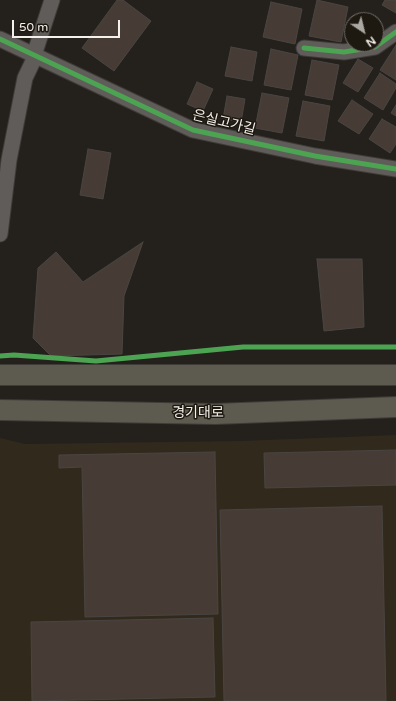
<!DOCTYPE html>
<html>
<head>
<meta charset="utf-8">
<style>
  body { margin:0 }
  #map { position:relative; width:396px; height:701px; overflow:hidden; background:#24201c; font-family:"Varela Round",sans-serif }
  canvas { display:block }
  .north { position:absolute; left:344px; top:12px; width:40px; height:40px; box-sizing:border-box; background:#1d1810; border:1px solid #736e68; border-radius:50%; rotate:145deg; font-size:11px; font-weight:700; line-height:16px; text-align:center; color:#f4f0eb }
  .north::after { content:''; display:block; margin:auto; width:14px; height:18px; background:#aba7a3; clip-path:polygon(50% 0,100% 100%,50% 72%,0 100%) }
  .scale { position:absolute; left:12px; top:20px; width:108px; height:18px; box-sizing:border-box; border:2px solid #f4f0eb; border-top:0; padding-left:5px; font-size:12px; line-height:14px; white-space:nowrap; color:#f4f0eb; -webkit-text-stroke:3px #1d1810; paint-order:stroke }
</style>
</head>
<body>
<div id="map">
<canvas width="396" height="701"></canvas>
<div class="north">N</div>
<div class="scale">50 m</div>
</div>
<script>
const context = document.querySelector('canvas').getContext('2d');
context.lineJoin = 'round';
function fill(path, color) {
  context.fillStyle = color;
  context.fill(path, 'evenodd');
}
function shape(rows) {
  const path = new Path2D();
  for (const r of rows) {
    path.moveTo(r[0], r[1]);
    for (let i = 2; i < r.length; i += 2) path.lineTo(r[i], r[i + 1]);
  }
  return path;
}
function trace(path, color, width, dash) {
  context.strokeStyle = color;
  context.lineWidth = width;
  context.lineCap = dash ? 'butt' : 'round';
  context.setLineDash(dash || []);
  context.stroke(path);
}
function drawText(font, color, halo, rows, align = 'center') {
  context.font = font + ' "Varela Round","Noto Sans KR",sans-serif';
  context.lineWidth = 3;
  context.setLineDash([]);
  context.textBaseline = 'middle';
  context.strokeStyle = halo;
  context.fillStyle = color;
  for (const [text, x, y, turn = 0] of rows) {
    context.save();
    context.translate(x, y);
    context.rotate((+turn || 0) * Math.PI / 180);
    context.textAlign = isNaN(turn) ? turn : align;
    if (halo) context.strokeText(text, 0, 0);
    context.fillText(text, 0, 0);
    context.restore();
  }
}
fill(shape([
  [396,435,396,701,0,701,0,438,25,444,240,441]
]), '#31291c');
const building = shape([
  [117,0,123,0,151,21,114,71,82,48,117,0],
  [317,0,348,7,341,42,309,36,317,0],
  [385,0,396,0,396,13,382,5,385,0],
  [271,2,302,9,295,44,263,37,271,2],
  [396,45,396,80,380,70,396,45],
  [231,47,257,52,252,81,225,76,231,47],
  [271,49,298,55,291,90,264,85,271,49],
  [358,59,373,68,358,92,343,83,358,59],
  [312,60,339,65,332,100,305,95,312,60],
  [380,73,396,84,396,88,383,110,364,98,380,73],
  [197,82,213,89,203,111,187,104,197,82],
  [262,93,289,98,282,133,255,128,262,93],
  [227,96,245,99,241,122,223,119,227,96],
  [352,100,373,114,359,134,338,121,352,100],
  [303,101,330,106,324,141,296,136,303,101],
  [396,105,396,116,391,113,396,105],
  [382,119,396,127,396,144,390,153,369,139,382,119],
  [88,149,111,153,103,199,80,195,88,149],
  [143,242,124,296,122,354,51,356,33,338,38,268,56,252,83,282,143,242],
  [317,259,362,259,364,327,324,331,317,259],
  [396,450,396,485,265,488,264,453,396,450],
  [215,452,218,614,85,617,82,467,59,468,59,455,215,452],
  [382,506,386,701,224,701,220,510,382,506],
  [213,618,215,697,32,701,31,622,213,618]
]);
fill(building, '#473c35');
trace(building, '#494542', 1);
const minor = shape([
  [0,39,193,130,315,156,396,169],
  [304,48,344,52,375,47,396,32],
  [0,234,9,160,25,78,35,57,36,49,52,0]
]);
const major = shape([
  [0,375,396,375],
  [0,410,215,414,396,407]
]);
trace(minor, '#3f3c38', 17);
trace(major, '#3f3c38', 22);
trace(minor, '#5f5c59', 15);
trace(major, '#5d5a50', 20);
trace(shape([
  [0,39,193,130,315,156,396,169],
  [304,48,344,52,375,47,396,32],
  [0,356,14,355,96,361,243,347,396,347]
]), '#4ca352', 5);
drawText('14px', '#f4f0eb', '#1d1810', [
  ["은실고가길",224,123,14],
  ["경기대로",198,413]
]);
</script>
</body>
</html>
